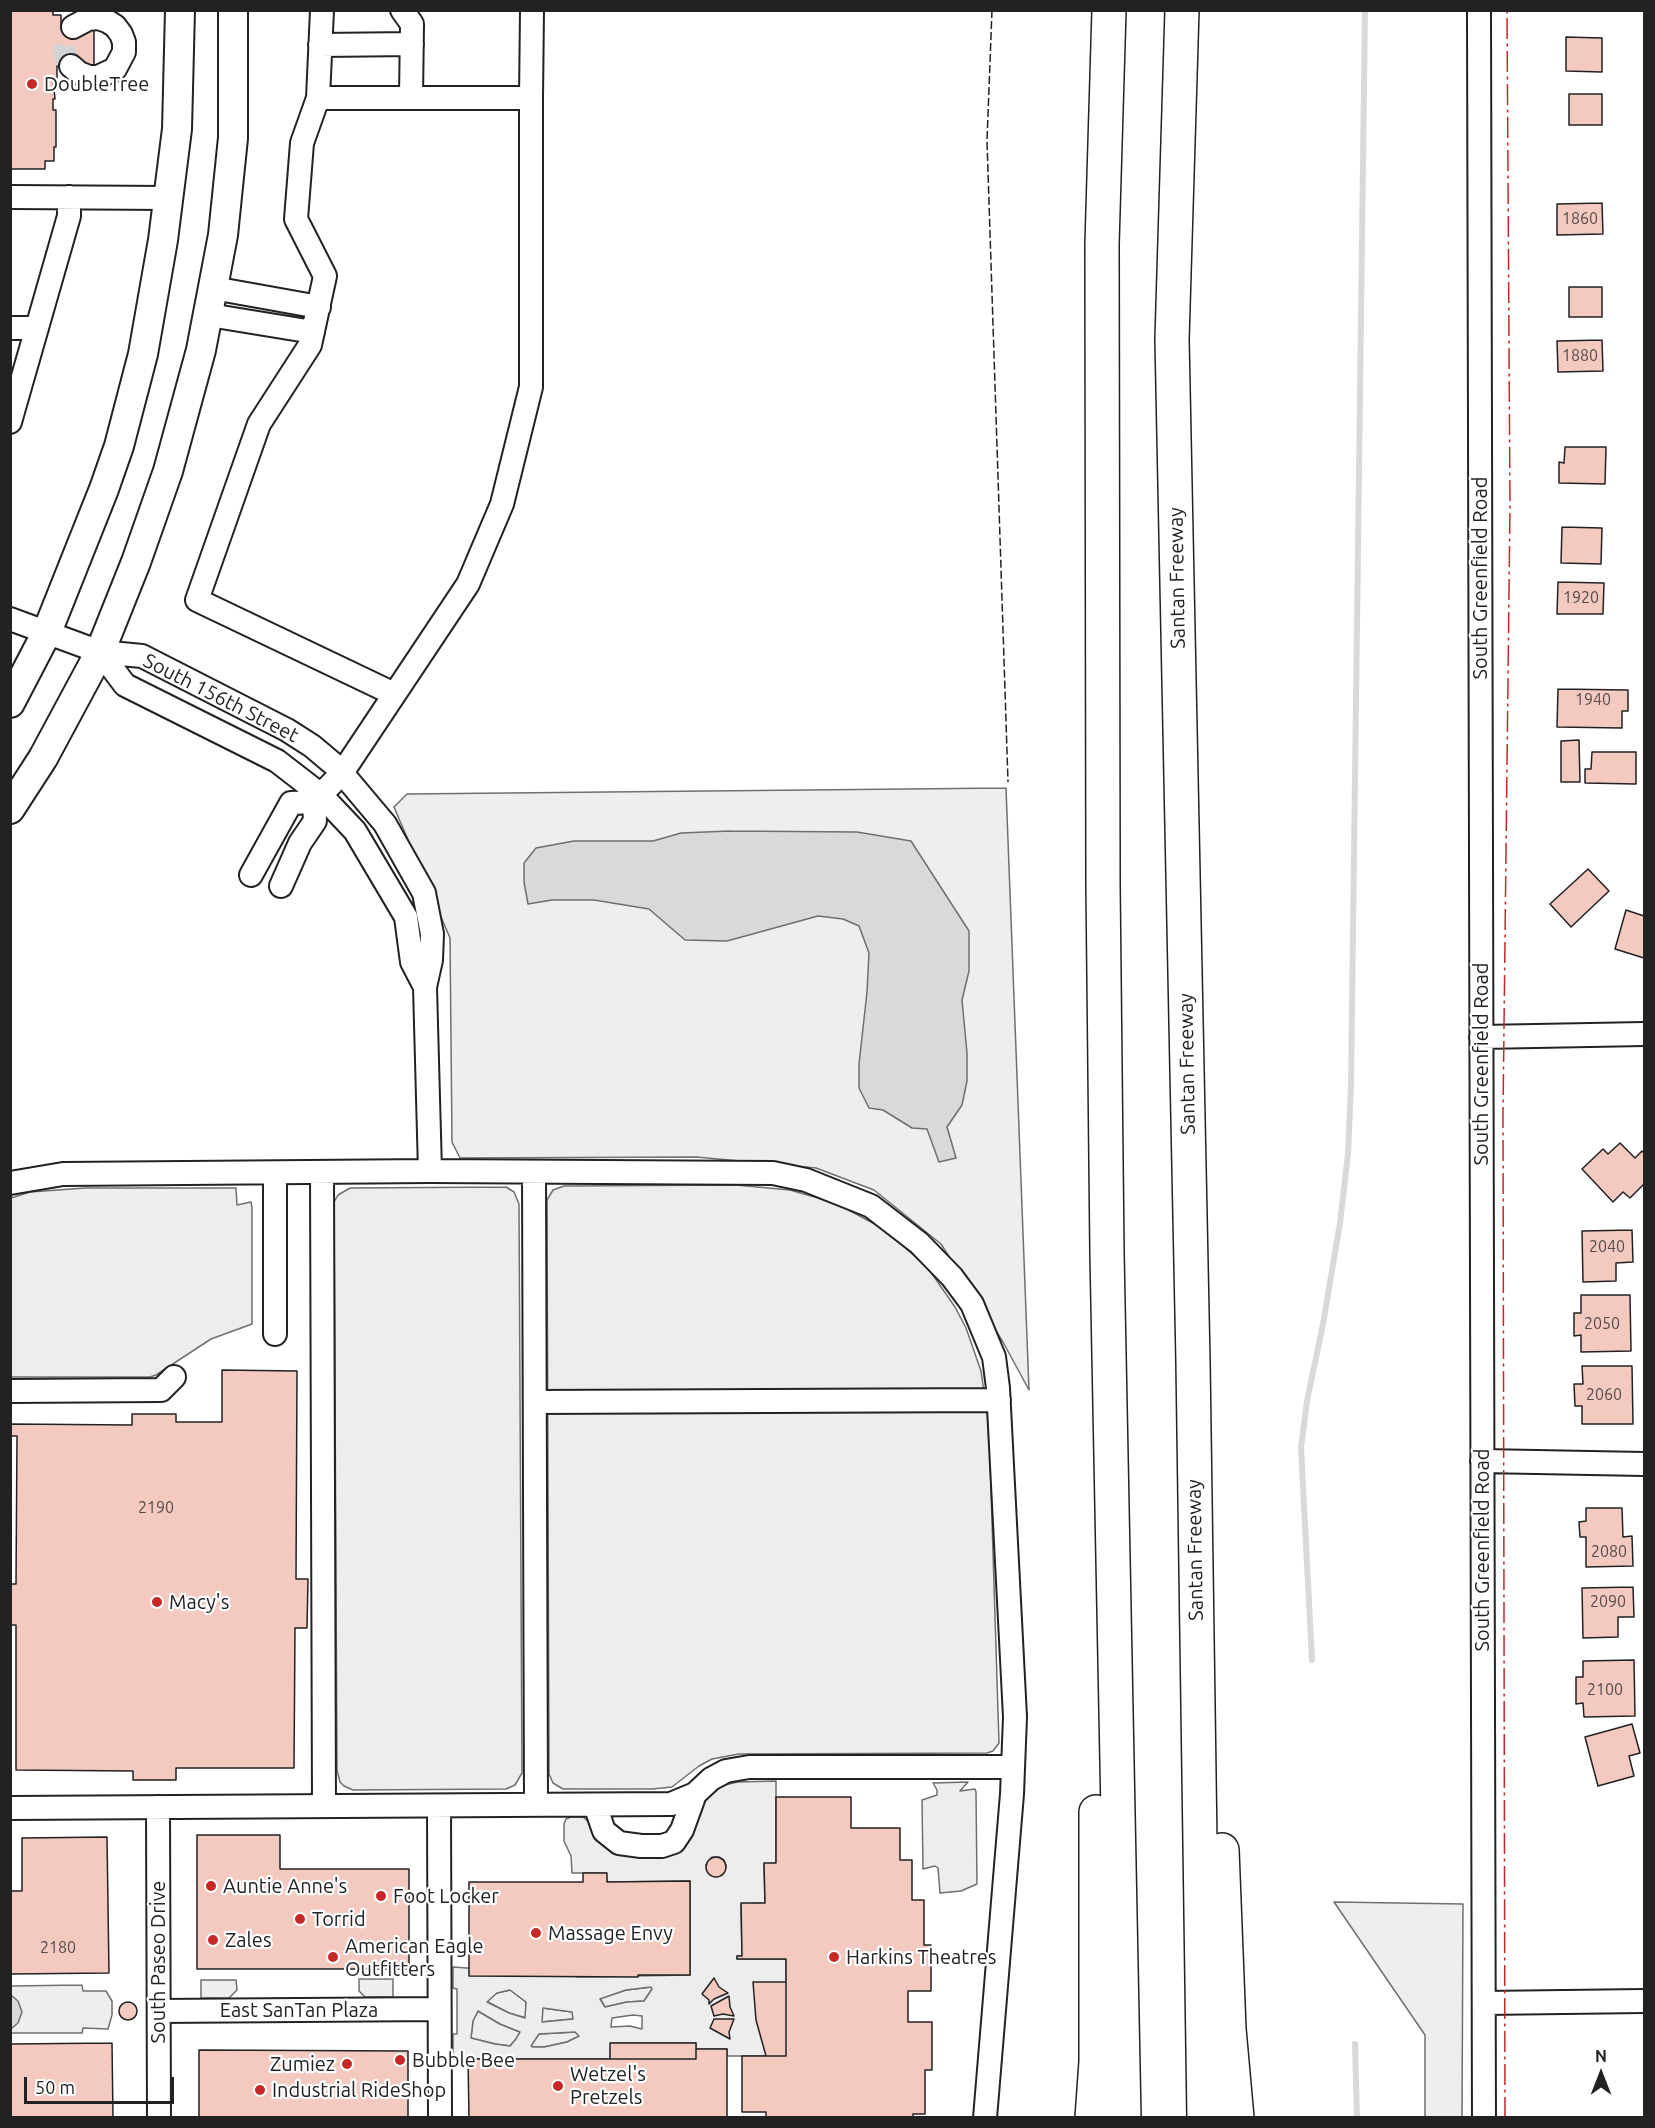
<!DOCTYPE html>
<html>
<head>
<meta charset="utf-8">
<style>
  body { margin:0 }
  #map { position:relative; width:1655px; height:2128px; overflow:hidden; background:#fff; font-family:Ubuntu,sans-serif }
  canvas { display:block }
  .frame { position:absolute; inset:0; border:12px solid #222; pointer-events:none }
  .north { position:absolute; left:1571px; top:2044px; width:60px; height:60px; -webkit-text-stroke:4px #fff; paint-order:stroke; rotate:0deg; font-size:16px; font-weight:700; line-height:24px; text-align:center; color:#222 }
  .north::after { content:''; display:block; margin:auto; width:21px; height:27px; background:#222; clip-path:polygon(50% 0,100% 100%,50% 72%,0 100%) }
  .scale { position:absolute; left:24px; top:2077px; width:150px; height:27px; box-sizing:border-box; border:3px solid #222; border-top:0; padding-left:8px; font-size:18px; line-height:21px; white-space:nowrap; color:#222; -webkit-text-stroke:4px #fff; paint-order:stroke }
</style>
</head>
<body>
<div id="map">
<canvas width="1655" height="2128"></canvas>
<div class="frame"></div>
<div class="north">N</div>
<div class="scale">50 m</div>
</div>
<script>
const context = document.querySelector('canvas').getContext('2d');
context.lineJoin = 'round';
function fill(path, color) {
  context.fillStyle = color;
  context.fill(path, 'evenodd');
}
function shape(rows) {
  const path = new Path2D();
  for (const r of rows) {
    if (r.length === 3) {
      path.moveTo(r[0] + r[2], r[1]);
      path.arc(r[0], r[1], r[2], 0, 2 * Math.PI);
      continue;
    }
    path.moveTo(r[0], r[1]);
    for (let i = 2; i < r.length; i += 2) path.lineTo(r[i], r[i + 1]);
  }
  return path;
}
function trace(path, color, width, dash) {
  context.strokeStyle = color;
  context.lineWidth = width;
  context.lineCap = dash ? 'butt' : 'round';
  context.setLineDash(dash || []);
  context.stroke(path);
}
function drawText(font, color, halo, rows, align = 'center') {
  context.font = font + ' Ubuntu,sans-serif';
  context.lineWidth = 4.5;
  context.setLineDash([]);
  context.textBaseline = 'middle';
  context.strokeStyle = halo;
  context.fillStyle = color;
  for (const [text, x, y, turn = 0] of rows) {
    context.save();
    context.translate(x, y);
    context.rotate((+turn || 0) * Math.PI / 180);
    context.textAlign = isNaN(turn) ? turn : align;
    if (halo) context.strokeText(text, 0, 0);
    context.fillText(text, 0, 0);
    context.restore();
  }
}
const green = shape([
  [1006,788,1029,1390,1003,1342,941,1244,874,1190,816,1168,696,1157,460,1158,452,1142,450,938,394,807,407,794,1006,788],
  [1334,1902,1463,1904,1462,2117,1425,2117,1425,2035,1334,1902],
  [359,1979,393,1979,393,1997,365,1997,359,1991,359,1979],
  [201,1980,236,1980,237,1990,229,1998,201,1998,201,1980],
  [82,1985,83,1991,106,1991,112,2001,112,2015,108,2029,83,2028,82,2033,11,2033,10,1986,82,1985],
  [652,1987,652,1989,644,2001,627,2002,605,2007,600,1998,626,1990,652,1987],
  [510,1990,526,2002,526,2018,509,2013,486,2001,497,1993,510,1990],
  [542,2008,573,2012,573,2019,541,2022,542,2008],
  [478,2011,500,2024,520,2032,516,2039,510,2046,495,2044,471,2038,473,2021,478,2011],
  [575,2032,580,2036,567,2042,544,2047,532,2047,531,2045,539,2034,575,2032]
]);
fill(green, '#eee');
trace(green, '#6f6f6f', 1.5);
const parking = shape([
  [736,1185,790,1190,818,1198,843,1207,884,1229,928,1268,955,1307,966,1328,981,1371,989,1426,999,1743,993,1751,987,1753,739,1754,712,1759,699,1766,672,1787,652,1789,563,1789,553,1783,549,1774,547,1200,553,1190,564,1186,736,1185],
  [506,1187,514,1192,519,1204,522,1773,515,1785,506,1789,353,1790,344,1786,340,1782,337,1770,334,1202,338,1195,350,1188,506,1187],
  [85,1188,236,1188,237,1205,251,1202,252,1208,252,1324,211,1339,156,1375,150,1377,11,1377,11,1198,30,1192,85,1188],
  [776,1781,776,1863,764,1864,765,1903,741,1904,742,1956,737,1956,737,1959,786,1959,786,2056,727,2056,727,2049,696,2049,696,2043,611,2043,610,2059,453,2059,453,2034,457,2034,457,1989,453,1988,453,1967,577,1976,577,1977,690,1975,690,1881,607,1882,606,1873,572,1873,571,1856,564,1841,564,1824,566,1819,571,1817,583,1817,590,1823,649,1855,715,1789,724,1785,738,1782,776,1781],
  [712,1857,719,1857,724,1860,726,1866,722,1875,713,1876,708,1872,706,1865,712,1857],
  [651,1987,652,1989,644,2001,627,2002,605,2007,600,1999,626,1990,651,1987],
  [510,1990,526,2002,525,2018,509,2013,487,2002,497,1993,510,1990],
  [543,2008,572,2012,573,2019,542,2022,543,2008],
  [478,2011,500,2024,520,2032,516,2039,510,2046,495,2044,471,2038,473,2021,478,2011],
  [633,2015,642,2016,642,2029,630,2026,611,2027,612,2018,633,2015],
  [575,2032,579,2036,567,2042,544,2047,533,2047,531,2046,539,2034,575,2032],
  [968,1782,960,1791,975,1789,976,1792,977,1884,961,1891,940,1893,938,1868,935,1866,923,1869,922,1800,937,1795,937,1790,933,1783,968,1782]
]);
fill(parking, '#ededed');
trace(parking, '#6f6f6f', 1.5);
const water = shape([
  [730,831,857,832,911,841,969,931,969,971,962,1000,967,1053,967,1081,962,1105,947,1127,956,1158,939,1162,927,1129,912,1128,883,1110,869,1108,859,1088,859,1064,867,992,869,953,859,926,843,919,818,916,727,941,685,940,649,909,594,900,552,900,528,904,524,882,524,863,536,848,574,841,653,841,681,833,730,831],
  [11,1995,18,2001,22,2012,18,2023,11,2029,11,1995]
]);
fill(water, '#d9d9d9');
trace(water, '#6f6f6f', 1.5);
trace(shape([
  [1312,1660,1301,1448,1307,1401,1323,1324,1340,1223,1348,1154,1351,1085,1365,10],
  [1355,2044,1357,2118]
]), '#d9d9d9', 6);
const building = shape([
  [10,10,53,10,53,15,61,15,61,27,94,27,94,66,57,66,57,78,53,79,55,99,53,99,53,110,56,110,56,147,54,147,54,161,45,161,45,169,10,169,10,10],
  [1566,37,1602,38,1602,72,1566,71,1566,37],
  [1569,94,1602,94,1602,125,1569,125,1569,94],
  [1602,203,1603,234,1557,235,1557,204,1602,203],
  [1569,287,1602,287,1602,317,1569,317,1569,287],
  [1602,340,1603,371,1558,372,1557,341,1602,340],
  [1565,447,1606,447,1605,484,1559,483,1559,462,1564,463,1565,447],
  [1562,527,1602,528,1601,564,1561,563,1562,527],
  [1558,582,1604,583,1603,614,1557,614,1558,582],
  [1558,689,1628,690,1628,711,1622,711,1622,728,1557,727,1558,689],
  [1579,740,1580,782,1561,782,1561,741,1579,740],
  [1592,752,1636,752,1636,784,1585,783,1585,769,1591,769,1592,752],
  [1588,869,1609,891,1571,927,1550,904,1588,869],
  [1626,910,1644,916,1644,958,1615,949,1626,910],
  [1620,1143,1635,1158,1642,1151,1644,1153,1644,1184,1630,1198,1623,1192,1613,1202,1582,1169,1603,1149,1608,1154,1620,1143],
  [1632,1230,1633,1262,1616,1263,1616,1281,1583,1282,1582,1231,1632,1230],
  [1581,1295,1630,1295,1631,1351,1581,1352,1581,1335,1574,1336,1574,1313,1581,1313,1581,1295],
  [1582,1366,1632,1366,1633,1424,1582,1424,1582,1406,1575,1406,1574,1384,1583,1384,1582,1366],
  [222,1370,297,1371,296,1579,308,1579,307,1628,295,1628,294,1768,176,1768,176,1780,133,1780,133,1771,16,1770,16,1625,10,1625,10,1584,16,1584,17,1436,11,1436,11,1424,132,1425,132,1414,176,1414,176,1422,222,1422,222,1370],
  [1586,1508,1622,1508,1623,1537,1632,1536,1633,1566,1586,1567,1586,1537,1580,1537,1579,1522,1586,1521,1586,1508],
  [1633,1587,1634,1617,1618,1617,1618,1637,1583,1638,1582,1588,1633,1587],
  [1634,1660,1635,1716,1584,1717,1583,1703,1576,1704,1576,1677,1583,1677,1583,1661,1634,1660],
  [1632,1724,1640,1753,1629,1756,1634,1776,1598,1786,1585,1737,1632,1724],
  [776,1797,851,1797,851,1828,900,1828,900,1860,912,1860,912,1900,924,1900,924,1945,931,1945,931,1991,908,1991,908,2022,932,2022,932,2070,925,2070,925,2114,913,2114,913,2118,766,2118,766,2112,742,2112,742,2056,786,2056,786,1959,737,1959,737,1956,742,1956,741,1903,765,1903,764,1863,776,1863,776,1797],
  [197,1835,280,1835,280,1869,409,1869,409,1969,197,1969,197,1835],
  [107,1837,109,1973,10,1974,10,1891,22,1891,22,1838,107,1837],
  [716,1867,10],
  [583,1873,607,1873,607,1882,690,1881,690,1975,638,1975,638,1977,469,1976,469,1882,583,1882,583,1873],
  [714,1978,719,1987,728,1993,714,1999,709,2004,709,2000,702,1994,714,1978],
  [753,1982,786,1982,786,2056,766,2056,756,2020,753,1982],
  [729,1996,730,2007,734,2016,723,2014,714,2016,711,2006,729,1996],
  [128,2011,9],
  [714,2019,734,2019,729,2032,730,2039,710,2028,714,2019],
  [112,2043,113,2118,10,2118,10,2044,112,2043],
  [610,2043,696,2043,696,2059,610,2059,610,2043],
  [696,2049,727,2049,727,2118,469,2118,468,2059,696,2059,696,2049],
  [199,2050,408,2051,408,2118,199,2118,199,2050]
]);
fill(building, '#f3c9c0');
trace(building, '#222', 1.5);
trace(shape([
  [71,66,66,58,64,48,66,38,73,27]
]), '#d3d3d3', 22, [22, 11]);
const minor = shape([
  [402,10,412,24,411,98],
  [1479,10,1484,2118],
  [320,45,412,44],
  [71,66,79,73,89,77,98,77,115,69,124,52,124,42,121,34,115,26,107,21,98,18,88,19,73,27],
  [318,98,322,10],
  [531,98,532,10],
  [10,197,168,198],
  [213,288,319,307],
  [209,315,313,332],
  [10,328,37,328],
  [10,422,69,216,69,197],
  [10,619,100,652,142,656,287,730,312,746,337,767,385,824,424,893,432,934,431,960,425,987,430,1171],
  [100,652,125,685,277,761,321,795,355,831,406,917,412,962,425,987],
  [251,875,291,803,314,802,342,773,468,584,502,504,531,387,531,98,318,98,302,143,296,219,325,276,310,345,259,424,197,600,394,694],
  [281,886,300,843,315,821,314,802],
  [1481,1037,1644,1034],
  [322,1172,324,1806],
  [534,1172,536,1805],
  [10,1183,63,1174,430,1171,773,1173,806,1180,871,1206,919,1243,952,1277,972,1304,994,1357,998,1388,1015,1717,1012,1794,985,2118],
  [275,1334,275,1173],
  [10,1391,161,1390,174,1377],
  [535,1402,999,1400],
  [1482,1461,1644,1464],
  [595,1805,604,1831,619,1843,641,1846,662,1846,674,1842,682,1830,695,1794],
  [439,1806,440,2118],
  [158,1807,159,2118],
  [10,1808,671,1804,695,1794,711,1779,726,1771,749,1767,1012,1767],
  [1484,2003,1644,2001],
  [159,2011,439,2009]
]);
const major = shape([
  [10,703,47,632,104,489,119,446,143,354,163,240,177,129,180,10],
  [10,809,43,758,100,652,136,562,168,471,201,350,223,235,233,138,233,10]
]);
const highway = shape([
  [1109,10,1102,244,1103,884,1107,1253,1124,2118],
  [1182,10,1172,339,1193,1362,1204,2118],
  [1222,1850,1229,2029,1237,2118],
  [1092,2118,1096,2062,1096,1812]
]);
trace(minor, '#222', 26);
trace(major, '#222', 32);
trace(highway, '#222', 36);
trace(minor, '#fff', 22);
trace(major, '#fff', 28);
trace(highway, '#fff', 33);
trace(shape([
  [992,10,987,141,1008,782]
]), '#222', 1.5, [8, 3]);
trace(shape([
  [1505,2118,1503,1114,1510,506,1507,10]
]), '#c62828', 1.5, [21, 4.5, 3, 4.5]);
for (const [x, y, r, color] of [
  [32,84,6,"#c62828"],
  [157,1602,6,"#c62828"],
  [211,1886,6,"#c62828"],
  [381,1896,6,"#c62828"],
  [300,1919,6,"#c62828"],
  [536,1933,6,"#c62828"],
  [213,1940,6,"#c62828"],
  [333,1957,6,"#c62828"],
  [834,1957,6,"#c62828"],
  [400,2060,6,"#c62828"],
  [347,2064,6,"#c62828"],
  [558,2086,6,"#c62828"],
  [260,2090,6,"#c62828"]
]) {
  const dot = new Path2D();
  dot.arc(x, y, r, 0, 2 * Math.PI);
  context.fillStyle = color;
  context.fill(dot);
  trace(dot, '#fff', 2);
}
drawText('16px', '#564c4a', null, [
  ["1860",1580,219],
  ["1880",1580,356],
  ["1920",1581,598],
  ["1940",1593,700],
  ["2040",1607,1247],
  ["2050",1602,1324],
  ["2060",1604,1395],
  ["2190",156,1508],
  ["2080",1609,1552],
  ["2090",1608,1602],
  ["2100",1605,1690],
  ["2180",58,1948]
]);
drawText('20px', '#222', '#fff', [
  ["DoubleTree",44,84],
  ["Macy's",169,1602],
  ["Auntie Anne's",223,1886],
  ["Foot Locker",393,1896],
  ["Torrid",312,1919],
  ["Massage Envy",548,1933],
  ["Zales",225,1940],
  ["American Eagle",345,1946],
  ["Outfitters",345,1969],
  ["Harkins Theatres",846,1957],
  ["Bubble Bee",412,2060],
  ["Zumiez",335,2064,"right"],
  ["Wetzel's",570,2074],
  ["Pretzels",570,2097],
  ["Industrial RideShop",272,2090]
], 'left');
drawText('20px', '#222', '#fff', [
  ["Santan Freeway",1177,578,-91],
  ["South Greenfield Road",1480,578,-90],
  ["South 156th Street",221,698,27],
  ["Santan Freeway",1187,1064,-91],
  ["South Greenfield Road",1481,1064,-90],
  ["Santan Freeway",1195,1550,-91],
  ["South Greenfield Road",1482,1550,-90],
  ["South Paseo Drive",158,1962,-90],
  ["East SanTan Plaza",299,2010]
]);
</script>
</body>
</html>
